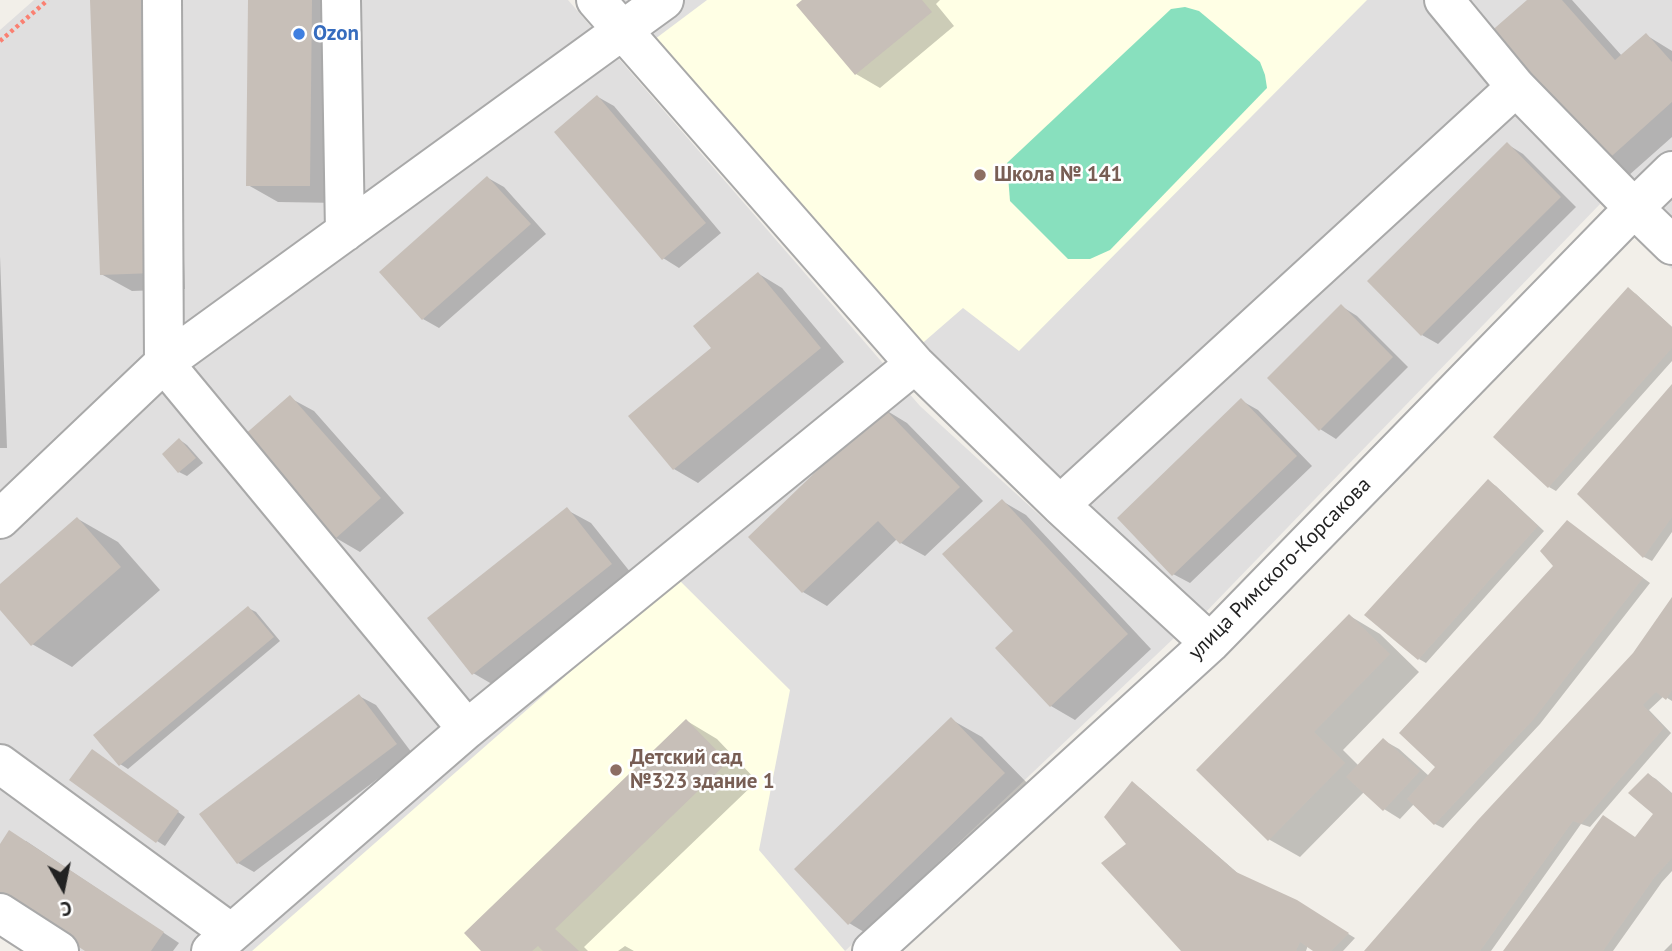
<!DOCTYPE html>
<html>
<head>
<meta charset="utf-8">
<style>
  body { margin:0 }
  #map { position:relative; width:1672px; height:951px; overflow:hidden; background:#f2efe9; font-family:"PT Sans",sans-serif }
  canvas { display:block }
  .north { position:absolute; left:28px; top:853px; width:70px; height:70px; -webkit-text-stroke:5px #fff; paint-order:stroke; rotate:171deg; font-size:19px; font-weight:700; line-height:28px; text-align:center; color:#222 }
  .north::after { content:''; display:block; margin:auto; width:24px; height:32px; background:#222; clip-path:polygon(50% 0,100% 100%,50% 72%,0 100%) }
</style>
</head>
<body>
<div id="map">
<canvas width="1672" height="951"></canvas>
<div class="north">С</div>
</div>
<script>
const context = document.querySelector('canvas').getContext('2d');
context.lineJoin = 'round';
function fill(path, color) {
  context.fillStyle = color;
  context.fill(path, 'evenodd');
}
function shape(rows) {
  const path = new Path2D();
  for (const r of rows) {
    path.moveTo(r[0], r[1]);
    for (let i = 2; i < r.length; i += 2) path.lineTo(r[i], r[i + 1]);
  }
  return path;
}
function trace(path, color, width, dash) {
  context.strokeStyle = color;
  context.lineWidth = width;
  context.lineCap = dash ? 'butt' : 'round';
  context.setLineDash(dash || []);
  context.stroke(path);
}
function drawText(font, color, halo, rows, align = 'center') {
  context.font = font + ' "PT Sans",sans-serif';
  context.lineWidth = 5;
  context.setLineDash([]);
  context.textBaseline = 'middle';
  context.strokeStyle = halo;
  context.fillStyle = color;
  for (const [text, x, y, turn = 0] of rows) {
    context.save();
    context.translate(x, y);
    context.rotate((+turn || 0) * Math.PI / 180);
    context.textAlign = isNaN(turn) ? turn : align;
    if (halo) context.strokeText(text, 0, 0);
    context.fillText(text, 0, 0);
    context.restore();
  }
}
fill(shape([
  [34,0,568,0,920,406,1174,638,845,951,81,951,0,899,0,30],
  [616,0,1672,0,1672,269,1601,203,1203,615,918,347]
]), '#e0dfdf');
fill(shape([
  [707,0,1367,0,1019,351,963,308,918,347,651,42],
  [677,578,790,690,759,850,845,951,252,951]
]), '#ffffe5');
fill(shape([
  [1185,7,1199,11,1260,62,1265,75,1267,88,1110,250,1090,259,1068,259,1010,201,1007,163,1171,9]
]), '#88e0be');
fill(shape([
  [92,0,175,0,185,289,132,291,101,274],
  [250,0,342,0,340,203,278,202,248,185],
  [805,0,940,0,936,4,954,26,880,88,856,74],
  [1530,0,1572,0,1622,56,1646,35,1672,51,1672,137,1628,176,1604,162],
  [598,97,614,106,721,233,679,268,663,258],
  [1507,144,1523,154,1576,207,1438,344,1422,335],
  [488,178,504,187,546,234,439,328,423,319],
  [0,256,7,448,0,448],
  [759,274,782,288,844,362,698,483,674,469,631,417,714,348],
  [1628,289,1636,294,1672,327,1672,361,1556,491,1549,487],
  [1341,306,1357,316,1408,367,1336,439,1320,429],
  [1672,386,1672,532,1652,561,1644,557,1579,494],
  [290,398,314,411,404,513,360,552,336,538],
  [1242,401,1258,410,1312,466,1190,583,1173,574],
  [884,409,907,423,983,501,925,556,901,543,897,539,827,606,803,592,751,537],
  [180,440,187,445,203,463,187,476,179,472],
  [1488,481,1496,486,1544,531,1426,663,1419,659],
  [1002,501,1026,515,1151,649,1075,720,1051,706,997,648,1016,631],
  [567,510,591,523,635,578,497,687,473,673],
  [78,519,118,542,160,590,72,667,32,644,0,607,0,587],
  [1568,522,1650,583,1540,724,1443,828,1435,824,1414,804,1400,819,1384,809,1365,791,1300,857,1270,840,1198,770,1350,616,1380,634,1419,672,1343,750,1359,766,1383,740,1399,749,1429,776,1438,767,1556,566],
  [1672,600,1672,701,1664,696,1649,710,1671,733,1590,827,1581,824,1491,951,1366,951,1634,655],
  [248,608,256,612,280,641,128,769,120,764],
  [359,696,376,705,412,753,254,872,238,863],
  [952,720,982,737,1035,791,879,941,849,923],
  [687,721,717,739,757,781,584,947,588,951,483,951],
  [100,756,185,817,165,846,157,841],
  [1649,775,1656,779,1672,793,1672,871,1662,882,1613,951,1505,951,1636,839,1656,814],
  [1140,788,1241,876,1296,902,1355,938,1343,951,1316,951,1308,945,1306,951,1184,951],
  [26,841,179,943,173,951,89,951,0,892,0,847],
  [1672,943,1672,951,1664,951],
  [625,946,634,951,618,951]
]), '#0003');
fill(shape([
  [90,0,145,0,155,273,100,275],
  [248,0,312,0,310,186,246,186],
  [802,0,922,0,932,12,855,75,796,5],
  [1527,0,1562,0,1615,60,1646,33,1672,62,1672,102,1603,164,1488,34],
  [597,95,706,223,662,260,554,132],
  [1507,142,1561,197,1421,336,1367,281],
  [487,176,531,224,422,320,379,272],
  [758,272,821,348,673,470,628,416,711,348,693,326],
  [1628,287,1672,327,1672,348,1548,488,1493,437],
  [1341,304,1393,357,1319,431,1267,378],
  [1672,384,1672,517,1643,558,1577,494],
  [290,395,381,498,335,539,243,436],
  [1241,398,1297,456,1172,576,1117,518],
  [883,407,960,487,900,544,878,521,802,593,748,537],
  [179,438,196,458,178,473,162,454],
  [1488,479,1538,526,1418,660,1364,615],
  [1002,499,1128,634,1050,707,995,648,1013,631,942,554],
  [567,507,612,564,472,675,427,618],
  [77,517,121,567,31,646,0,610,0,584],
  [1567,520,1643,578,1533,720,1434,825,1407,799,1435,767,1399,733,1553,566,1540,551],
  [1672,597,1672,690,1666,700,1656,692,1643,705,1664,728,1581,824,1573,821,1480,951,1364,951,1478,820,1633,653],
  [248,606,274,637,119,766,93,735],
  [1349,614,1390,654,1314,732,1345,763,1268,841,1196,770],
  [359,694,397,744,237,864,199,814],
  [951,717,1005,773,848,925,794,869],
  [686,719,728,762,555,929,579,951,543,951,538,946,532,951,481,951,464,933],
  [1383,738,1420,771,1383,811,1346,777],
  [92,749,179,811,156,843,69,780],
  [1648,773,1672,794,1672,858,1654,878,1603,951,1503,951,1603,815,1635,837,1653,814,1628,793],
  [1132,781,1236,872,1297,900,1349,933,1331,951,1313,951,1300,942,1296,951,1181,951,1101,863,1126,844,1104,817],
  [9,830,164,932,151,951,85,951,0,895,0,844]
]), '#c7bfb8');
const minor = shape([
  [162,0,164,363,467,729],
  [341,0,345,232],
  [596,0,915,364,1060,505,1210,643],
  [1444,0,1516,87,1634,208,1672,245],
  [1060,505,1516,87],
  [0,519,164,363,664,0],
  [0,764,231,933],
  [0,913,59,951],
  [211,951,467,729,915,364],
  [872,951,1210,643,1634,208,1672,171]
]);
trace(minor, '#a9a9a9', 42);
trace(shape([
  [0,41,48,0]
]), '#fa8072', 4.5, [3.5, 3.5]);
trace(minor, '#fff', 38);
for (const [x, y, r, color] of [
  [299,34,7,"#3f7fe0"],
  [980,175,7,"#8d6e63"],
  [616,770,7,"#8d6e63"]
]) {
  const dot = new Path2D();
  dot.arc(x, y, r, 0, 2 * Math.PI);
  context.fillStyle = color;
  context.fill(dot);
  trace(dot, '#fff', 2.5);
}
drawText('bold 21px', '#366cbe', '#fff', [
  ["Ozon",313,34]
], 'left');
drawText('bold 21px', '#785e54', '#fff', [
  ["Школа № 141",994,175],
  ["Детский сад",630,758],
  ["№323 здание 1",630,782]
], 'left');
drawText('21px', '#222', '#fff', [
  ["улица Римского-Корсакова",1280,569,-45]
]);
</script>
</body>
</html>
